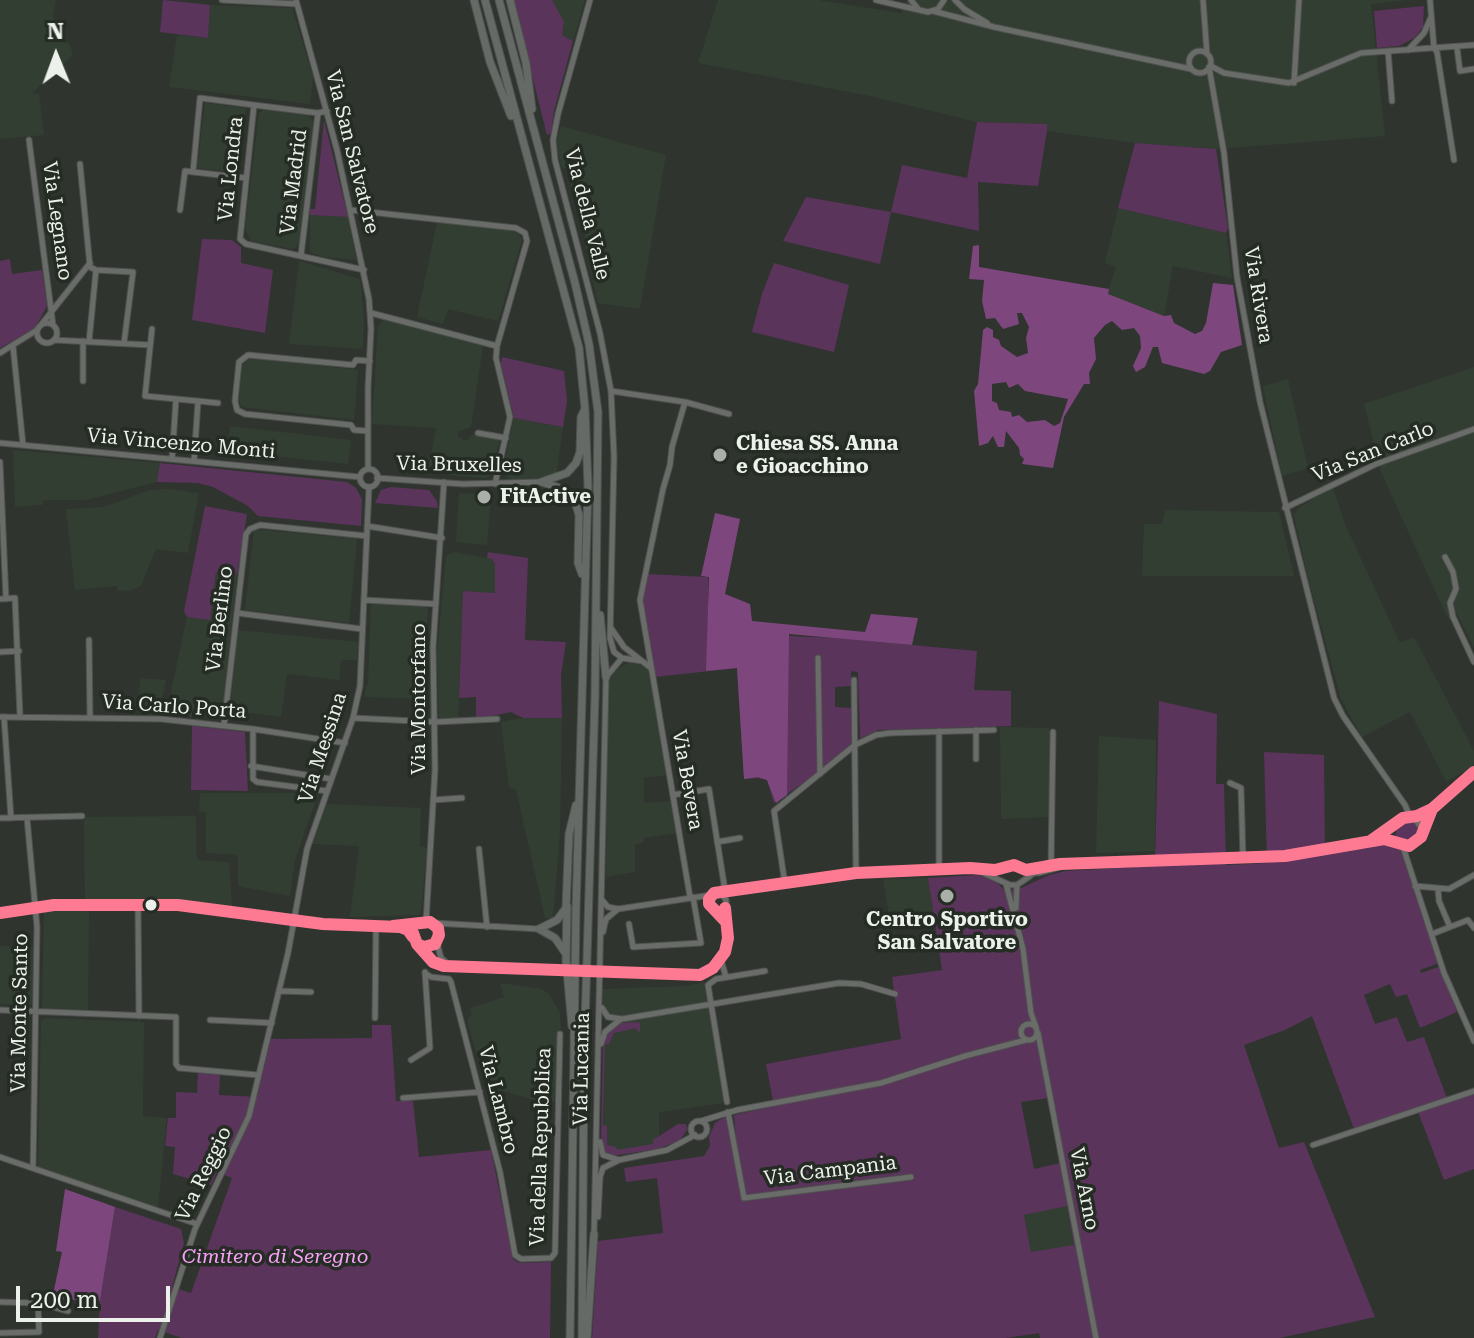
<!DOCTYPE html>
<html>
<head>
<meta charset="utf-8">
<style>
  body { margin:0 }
  #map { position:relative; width:1474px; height:1338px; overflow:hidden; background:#2f342f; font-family:"Roboto Serif",serif }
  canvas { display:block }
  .north { position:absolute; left:16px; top:16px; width:80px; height:80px; -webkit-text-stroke:6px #242c23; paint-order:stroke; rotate:359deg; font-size:22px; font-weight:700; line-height:32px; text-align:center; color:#ecf1eb }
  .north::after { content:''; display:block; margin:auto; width:28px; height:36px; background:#ecf1eb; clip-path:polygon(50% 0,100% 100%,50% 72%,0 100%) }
  .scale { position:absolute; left:16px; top:1286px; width:154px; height:36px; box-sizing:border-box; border:4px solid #ecf1eb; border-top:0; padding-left:10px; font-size:24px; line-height:28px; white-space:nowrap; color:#ecf1eb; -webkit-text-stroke:6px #242c23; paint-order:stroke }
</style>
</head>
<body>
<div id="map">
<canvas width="1474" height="1338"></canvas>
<div class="north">N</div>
<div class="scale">200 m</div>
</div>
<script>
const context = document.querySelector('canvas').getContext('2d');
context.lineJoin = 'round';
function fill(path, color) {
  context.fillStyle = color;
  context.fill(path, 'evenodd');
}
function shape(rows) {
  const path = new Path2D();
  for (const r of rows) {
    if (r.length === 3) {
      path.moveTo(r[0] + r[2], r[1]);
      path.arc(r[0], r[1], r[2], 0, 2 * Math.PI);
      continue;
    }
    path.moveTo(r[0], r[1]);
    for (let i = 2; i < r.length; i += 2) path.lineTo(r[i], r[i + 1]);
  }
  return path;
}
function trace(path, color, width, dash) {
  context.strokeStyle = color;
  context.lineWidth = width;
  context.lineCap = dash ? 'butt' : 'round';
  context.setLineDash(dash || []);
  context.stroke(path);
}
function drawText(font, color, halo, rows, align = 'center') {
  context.font = font + ' "Roboto Serif",serif';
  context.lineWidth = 7;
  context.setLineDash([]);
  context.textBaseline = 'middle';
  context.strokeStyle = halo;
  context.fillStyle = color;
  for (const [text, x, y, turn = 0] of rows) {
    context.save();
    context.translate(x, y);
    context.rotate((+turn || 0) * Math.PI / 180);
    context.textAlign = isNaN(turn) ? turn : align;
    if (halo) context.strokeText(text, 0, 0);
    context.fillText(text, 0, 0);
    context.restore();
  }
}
fill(shape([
  [0,0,56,0,53,17,70,45,73,55,32,93,39,94,44,135,0,139],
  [552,0,585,0,573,41,562,35,564,22],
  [718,0,818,0,901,13,907,0,1407,0,1371,4,1385,136,1216,149,1135,143,1047,131,1046,124,977,122,870,96,698,63],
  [210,5,292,8,313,77,310,104,169,87,177,35,208,38],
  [205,103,246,108,238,173,197,168],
  [266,108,308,114,314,123,300,244,293,249,251,241,245,228,259,113],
  [561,126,666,155,640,309,598,303,584,242,587,243,566,169,561,167,556,144],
  [1118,208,1226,233,1232,278,1173,266,1164,316,1107,294,1116,267,1105,263],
  [310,215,348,217,356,260,324,257,310,252],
  [437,222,509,230,519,234,522,240,498,321,448,309,443,324,417,317],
  [299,261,360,279,364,318,363,349,289,344],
  [384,319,483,346,471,427,458,431,458,437,466,441,473,434,498,439,499,443,490,476,486,478,458,476,428,470,436,428,372,424,378,326],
  [250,358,358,370,354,420,242,407,239,401,242,365],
  [1474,367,1474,647,1456,612,1448,619,1381,472,1364,404],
  [1288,379,1308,468,1282,476,1263,386],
  [514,418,563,427,556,476,551,479,510,481,503,470],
  [230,426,351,440,348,464,227,451],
  [13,450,160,463,157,482,86,500,43,500,42,505,15,507],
  [1333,488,1345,524,1400,643,1414,637,1474,751,1474,767,1446,781,1410,712,1362,737,1341,699,1308,578,1294,515,1298,508],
  [168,489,199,493,188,553,156,549,141,586,132,590,117,591,117,586,75,590,66,509,104,507,149,490],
  [459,493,491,495,487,545,456,542],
  [1165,510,1279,512,1294,576,1142,576,1144,524,1162,524],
  [254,529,357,539,349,623,245,610],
  [453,552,492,559,495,564,495,593,463,591,458,719,444,720,439,717,437,654,446,556],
  [216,572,237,575,223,709,217,715,189,717,189,705,169,701,187,617,210,620],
  [371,603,425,606,428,609,424,651,425,699,365,697,366,686,368,684],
  [238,630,358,642,357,660,341,660,339,680,287,674,281,717,230,710],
  [628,663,640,664,649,670,667,775,644,778,644,803,671,801,677,833,644,838,643,843,635,844,635,872,606,877,608,685,614,672],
  [140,678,166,680,158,714,138,713],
  [523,718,562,718,560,832,553,918,545,918,516,789,509,788,501,722],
  [1000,727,1049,728,1050,817,1001,819],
  [1099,736,1156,740,1155,851,1096,853],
  [200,793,292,793,317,797,295,860,290,896,238,886,238,855,206,853,206,813,199,811],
  [327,804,421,808,420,846,427,848,421,912,419,915,350,917,359,846,313,844],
  [196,816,197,860,229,862,232,907,185,901,85,899,84,817],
  [928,878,933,914,890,921,883,879],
  [44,910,89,910,88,1010,42,1008],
  [0,946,35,947,35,1002,30,1005,0,1004],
  [704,982,725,1103,659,1112,659,1138,654,1145,608,1152,603,1144,605,1042,624,1024,622,1017,612,1017,604,1011,602,989,687,986],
  [500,983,542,989,549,994,560,1013,561,1032,557,1032,556,1102,538,1101,486,1086,467,1020,472,1014,470,1008,504,997],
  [46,1018,144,1022,143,1116,167,1118,158,1208,38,1167,41,1021],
  [1067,1205,1074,1246,1031,1253,1024,1215]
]), '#333e32');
fill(shape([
  [163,0,210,5,208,38,160,32],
  [513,0,552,0,564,22,562,35,573,41,554,111,551,133,547,135],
  [1424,6,1423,27,1414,38,1399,46,1377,48,1374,11],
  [324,120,348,217,310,215,310,209,315,209],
  [977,122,1047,124,1047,131,1038,186,978,182,979,231,891,212,880,264,783,241,806,197,891,212,902,165,967,178],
  [1135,143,1216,149,1228,228,1226,233,1118,208],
  [202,239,232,240,241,247,241,263,273,270,265,333,192,320],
  [10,259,12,274,42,270,47,306,35,328,0,348,0,261],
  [774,263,849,285,834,352,752,332,762,294],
  [502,357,564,371,567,401,563,427,514,418,501,364],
  [160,463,347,482,356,488,362,499,361,526,258,516,248,506,213,487,198,483,157,482],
  [391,487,429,490,437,501,438,508,375,503,381,490],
  [205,506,247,514,237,575,216,572,210,620,187,617,184,611],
  [488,552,528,558,525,640,566,642,561,675,562,718,523,718,511,712,476,719,476,697,459,698,463,591,495,593,495,564,492,559,487,558],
  [646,574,708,577,708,602,745,608,745,634,835,638,977,651,974,690,1011,691,1011,726,879,730,860,738,858,672,851,671,851,686,835,687,835,707,852,708,853,742,816,774,774,803,767,780,758,778,744,779,737,668,655,677,642,601],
  [1159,701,1217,714,1216,784,1224,784,1226,865,1267,863,1264,752,1324,755,1325,854,1396,835,1396,828,1403,821,1413,821,1419,829,1418,835,1412,842,1398,840,1439,963,1420,970,1421,973,1441,966,1457,1012,1420,1028,1407,994,1396,997,1390,984,1364,995,1375,1024,1397,1017,1407,1042,1424,1037,1448,1101,1474,1092,1474,1169,1444,1180,1417,1109,1354,1129,1312,1016,1285,1030,1244,1045,1279,1148,1304,1142,1375,1317,1280,1338,1040,1338,1039,1333,1006,1338,592,1338,598,1241,663,1233,657,1178,626,1182,624,1168,704,1156,710,1146,709,1137,715,1123,728,1115,737,1151,734,1115,774,1106,766,1064,901,1039,892,977,942,970,928,878,977,875,995,880,1004,890,1019,889,1049,875,1065,871,1155,866],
  [1048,1098,1060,1163,1034,1169,1021,1102],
  [1067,1206,1074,1245,1031,1252,1024,1215],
  [192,726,245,732,248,791,191,790],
  [638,1022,640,1023,640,1031,638,1032,636,1028,614,1033,609,1044,605,1044,603,1125,607,1126,607,1145,616,1147,617,1150,653,1144,653,1140,678,1124,686,1124,687,1130,680,1140,658,1149,612,1156,604,1153,601,1143,603,1047,605,1036,613,1027,621,1023],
  [372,1025,391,1025,396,1101,413,1101,419,1157,491,1150,513,1259,519,1263,551,1262,550,1338,182,1338,158,1330,155,1338,98,1338,100,1301,115,1207,181,1229,184,1243,172,1287,191,1293,232,1178,217,1172,211,1185,173,1174,175,1147,165,1146,168,1118,176,1118,176,1092,197,1093,198,1072,220,1074,219,1095,257,1097,271,1039,372,1038]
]), '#5b345b');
fill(shape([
  [979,245,979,267,1109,289,1108,294,1164,316,1171,315,1174,323,1195,334,1202,331,1206,323,1213,283,1233,285,1242,345,1221,352,1210,371,1204,374,1162,363,1158,347,1153,347,1145,367,1136,372,1133,366,1141,348,1140,336,1134,328,1122,330,1112,321,1105,325,1094,338,1096,359,1089,373,1090,384,1084,384,1081,389,1064,417,1053,468,1022,464,1024,459,1020,455,1019,448,1006,431,1004,447,998,447,993,436,988,443,979,446,974,391,978,384,983,330,987,327,993,330,993,337,999,340,1001,346,1017,357,1028,353,1026,338,1029,327,1022,313,1017,313,1019,324,1003,329,995,318,986,319,982,301,984,280,969,279,973,246],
  [1006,382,1009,388,1018,384,1025,391,1068,399,1060,423,1054,426,1045,420,1027,422,1019,415,1012,417,1011,412,999,410,997,403,992,401,992,384],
  [715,513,740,519,725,594,750,604,752,621,865,632,871,614,918,618,912,645,789,634,787,795,776,803,767,780,758,777,744,779,737,668,706,671,709,577,701,576],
  [65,1189,115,1207,100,1301,52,1299,62,1252,56,1251]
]), '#7d477d');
const minor = shape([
  [222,0,297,4],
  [296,0,337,150,369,299,371,329,368,388,368,469],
  [590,0,558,114,553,140,555,160,600,333,611,391],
  [876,0,919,10],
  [911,0,919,10,928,12,938,9,944,0],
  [955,0,964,9,987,23],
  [1203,0,1207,54],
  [1430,0,1434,48,1437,52,1454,160],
  [933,11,994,27,1191,69],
  [1457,48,1460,71,1474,69],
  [1408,50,1424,33,1431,17],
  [1388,51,1392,101],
  [1200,62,11],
  [1211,66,1224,73,1289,83,1361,53,1474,45],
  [1209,67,1224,153,1237,277,1260,402,1334,698,1343,716,1405,805,1410,817],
  [1294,83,1299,0],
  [327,111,318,113,254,105,240,239,246,244,364,270],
  [29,140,53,325],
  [80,164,90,267,96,270,133,272,124,343],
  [246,178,193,172,200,98,254,105],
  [180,210,185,171,193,172],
  [351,210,516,228,525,233,527,241,497,346,496,358,510,417,495,484],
  [301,255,318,113],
  [371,313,497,346],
  [47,333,10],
  [41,325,90,263],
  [152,329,145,396,218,403],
  [54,340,150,345],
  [89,342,96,270],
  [13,346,23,445],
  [0,353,37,330],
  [83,381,83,341],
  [685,402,672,447,670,465,663,489,640,600,690,897],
  [367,431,354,430,351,425,245,414,237,410,235,401,239,362,248,355,353,365,356,360,370,361],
  [478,433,506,438],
  [0,443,360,477],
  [172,459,176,399],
  [194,461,198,401],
  [0,462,6,599],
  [369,478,9],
  [377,478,463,484,541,482],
  [1285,508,1376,464,1474,429],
  [367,526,442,538],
  [1445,557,1453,572,1456,589,1450,603,1453,617,1474,662],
  [0,599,15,598,20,716],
  [364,600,436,604],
  [237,613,362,629],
  [611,628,624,647,651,668],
  [89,640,90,718],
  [0,652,19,651],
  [818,658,820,774],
  [642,661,622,658,614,652,610,638,614,457,611,391,685,402,729,414],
  [854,680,856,873],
  [0,717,161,719,253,729,345,743],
  [4,717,11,818],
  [353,718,435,722,497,719],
  [224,725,246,534,250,529,260,525,367,536],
  [253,729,253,779,257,782,327,791],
  [976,730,976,759],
  [251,766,331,779],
  [1230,783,1241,788,1243,858],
  [673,795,709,789,724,884,722,893],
  [433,800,462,798],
  [1411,817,1431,809],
  [0,818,82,816],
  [27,818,37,927,33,1168],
  [1377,838,1399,819,1407,817,1415,819,1422,829],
  [717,842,740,838],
  [1402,844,1444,973,1474,1041],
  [479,849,487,927],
  [1051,867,1053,732],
  [939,868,939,731],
  [979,871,1010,885,1017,885,1030,876],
  [1039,873,1064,866],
  [1028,876,1042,870],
  [785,884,774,811,855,745,876,735,890,733,994,730],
  [1006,884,1023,949,1031,1013,1036,1027],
  [1415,886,1449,889,1474,875],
  [1438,889,1439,901,1450,927],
  [602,900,608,907,618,909,711,895],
  [138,906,139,1016],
  [1016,908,1017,885],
  [0,913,54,905,178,905,323,924,400,927,408,930,413,937],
  [426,922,435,770,433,647,444,482],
  [726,922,721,914,709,904,709,899,714,893,856,873,970,868,995,870,1014,865,1026,870,1060,864,1285,856,1384,839,1409,846,1421,837,1432,809,1461,781,1474,772],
  [434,923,539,929],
  [629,924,633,947,701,943,693,897],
  [398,925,426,922,436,926,439,935,435,944,428,947,418,945],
  [603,932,606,919,618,909],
  [1432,934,1468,920,1474,928],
  [413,936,415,927,421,923],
  [437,943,441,958,448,964],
  [417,944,433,962,444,966,554,971],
  [721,960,726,977],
  [425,973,431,977,449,979,451,982,500,1172,515,1255,521,1259,551,1258,555,1253,560,1034],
  [608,973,700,975,713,968,724,956,728,938,726,900,722,894],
  [279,991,311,992],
  [602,1008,608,1017,622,1019,839,983,861,984,895,994],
  [0,1010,176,1017,176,1064,179,1068,258,1075],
  [375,1018,376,925],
  [210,1020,272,1023],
  [1029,1032,8],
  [1038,1033,1096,1338],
  [601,1044,605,1032,621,1019],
  [411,1060,430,1048,425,972],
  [403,1098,480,1092],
  [727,1102,708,985,716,979,765,971],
  [728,1112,744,1198,911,1177],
  [701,1121,737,1110,881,1083,965,1056,1026,1040],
  [699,1129,8],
  [600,1142,603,1155,619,1160],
  [1313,1145,1474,1091],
  [0,1157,197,1224],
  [598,1217,600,1177,603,1168,619,1160,667,1150,695,1135],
  [594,1234,606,677,622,658],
  [0,1302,38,1303,68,1311],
  [0,1333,39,1332,38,1303],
  [160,1338,195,1229,249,1116,288,953,307,849,353,718,360,686,369,487]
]);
const highway = shape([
  [474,0,490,62,511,116],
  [485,0,579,348,585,409,588,486,576,909,570,1338],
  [499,0,575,283,589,344,598,412,595,696,584,1055,582,1338],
  [510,0,526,63,532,109],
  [544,481,567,473,576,463,580,452,581,417,584,411],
  [541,482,557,487,575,502,579,515,578,563,582,574],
  [600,615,606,677],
  [567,906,566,960,572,1026],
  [539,929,557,920,566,908,569,834,576,805],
  [539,929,555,938,566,954],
  [587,1338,594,1234]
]);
trace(minor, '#4e514e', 7);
trace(highway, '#4e514e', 9);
trace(minor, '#6a6c6a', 5);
trace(highway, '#666a66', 7);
const minorBridge = shape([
  [554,971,608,973]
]);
trace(minorBridge, '#4e514e', 7, []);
trace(minorBridge, '#6a6c6a', 5);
trace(shape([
  [1372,840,1403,818,1417,816,1432,809],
  [0,913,54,905,178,905,323,924,400,927,408,930,413,937],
  [726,922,709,904,709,899,714,893,856,873,970,868,995,870,1014,865,1026,870,1060,864,1285,856,1384,839,1409,846,1421,837,1432,809,1474,772],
  [393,926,430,922,438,928,439,935,435,944,424,947,417,944,413,933],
  [417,944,433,962,444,966,700,975,713,968,725,952,728,938,725,908]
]), '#fe7a93', 12);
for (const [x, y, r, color] of [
  [720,455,8,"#aaafa9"],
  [484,497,8,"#aaafa9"],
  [947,896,8,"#aaafa9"],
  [151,905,7,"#ecf1eb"]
]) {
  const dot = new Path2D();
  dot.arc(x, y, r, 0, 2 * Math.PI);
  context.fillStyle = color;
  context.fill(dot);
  trace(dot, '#242c23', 3);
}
drawText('20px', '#ecf1eb', '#242c23', [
  ["Via San Salvatore",352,152,76],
  ["Via Londra",231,169,-84],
  ["Via Madrid",294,182,-83],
  ["Via della Valle",587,214,76],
  ["Via Legnano",57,221,82],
  ["Via Rivera",1258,295,81],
  ["Via Vincenzo Monti",181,444,5],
  ["Via San Carlo",1373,452,-22],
  ["Via Bruxelles",459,465,1],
  ["Via Berlino",220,619,-83],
  ["Via Montorfano",419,699,-90],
  ["Via Carlo Porta",174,707,4],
  ["Via Messina",323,748,-72],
  ["Via Bevera",687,780,80],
  ["Via Monte Santo",20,1013,-89],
  ["Via Lucania",582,1069,-89],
  ["Via Lambro",498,1100,76],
  ["Via della Repubblica",541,1147,-88],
  ["Via Campania",830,1171,-7],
  ["Via Reggio",204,1174,-64],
  ["Via Arno",1084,1189,79]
]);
drawText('bold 20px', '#ecf1eb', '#242c23', [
  ["Chiesa SS. Anna",736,444],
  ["e Gioacchino",736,467],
  ["FitActive",500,497],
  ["Centro Sportivo",947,920,"center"],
  ["San Salvatore",947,943,"center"]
], 'left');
drawText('italic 20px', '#f8a0f8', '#242c23', [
  ["Cimitero di Seregno",275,1257]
]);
</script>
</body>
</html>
